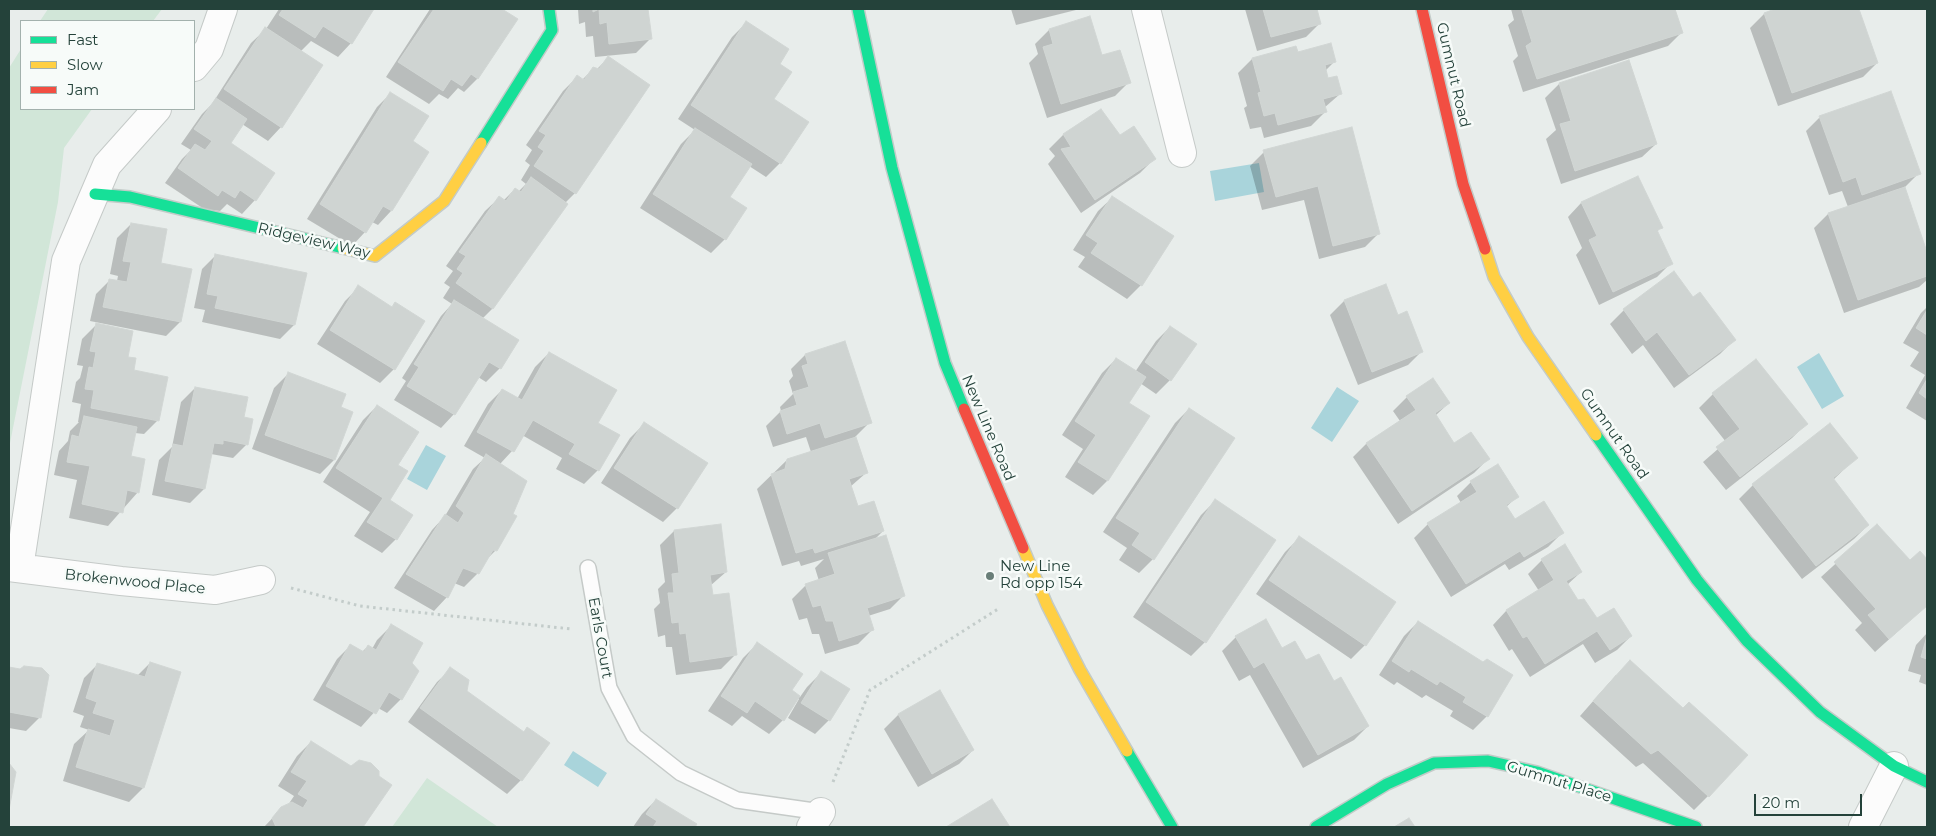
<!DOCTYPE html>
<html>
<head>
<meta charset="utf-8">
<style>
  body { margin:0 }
  #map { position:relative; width:1936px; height:836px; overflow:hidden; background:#e8edeb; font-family:Montserrat,sans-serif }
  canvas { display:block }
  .frame { position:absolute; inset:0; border:10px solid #24423a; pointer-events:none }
  .legend { position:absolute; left:20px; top:20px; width:175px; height:90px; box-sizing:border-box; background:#f7fbf9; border:1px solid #a3b1ad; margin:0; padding:6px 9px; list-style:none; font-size:15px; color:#24423a }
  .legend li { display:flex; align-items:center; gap:10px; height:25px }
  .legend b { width:25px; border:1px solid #a3b1ad }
  .scale { position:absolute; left:1754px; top:794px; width:108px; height:22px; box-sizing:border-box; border:2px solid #24423a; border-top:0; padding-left:6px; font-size:15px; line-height:18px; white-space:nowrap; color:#24423a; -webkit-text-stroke:4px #f7fbf9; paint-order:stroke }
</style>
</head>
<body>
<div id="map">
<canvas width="1936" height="836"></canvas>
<div class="frame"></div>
<ul class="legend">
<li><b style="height:6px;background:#16e098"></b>Fast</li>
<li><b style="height:6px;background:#ffcf43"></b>Slow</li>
<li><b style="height:6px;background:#f24e42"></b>Jam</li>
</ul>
<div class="scale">20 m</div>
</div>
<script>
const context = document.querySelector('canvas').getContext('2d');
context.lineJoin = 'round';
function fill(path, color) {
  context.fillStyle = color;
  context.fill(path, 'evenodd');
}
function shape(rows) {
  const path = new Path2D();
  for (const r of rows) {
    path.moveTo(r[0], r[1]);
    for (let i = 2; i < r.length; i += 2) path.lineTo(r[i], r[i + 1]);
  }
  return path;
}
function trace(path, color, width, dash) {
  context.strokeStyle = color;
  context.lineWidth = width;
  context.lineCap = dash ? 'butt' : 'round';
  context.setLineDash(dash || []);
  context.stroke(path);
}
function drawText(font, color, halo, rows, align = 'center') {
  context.font = font + ' Montserrat,sans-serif';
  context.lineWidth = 5;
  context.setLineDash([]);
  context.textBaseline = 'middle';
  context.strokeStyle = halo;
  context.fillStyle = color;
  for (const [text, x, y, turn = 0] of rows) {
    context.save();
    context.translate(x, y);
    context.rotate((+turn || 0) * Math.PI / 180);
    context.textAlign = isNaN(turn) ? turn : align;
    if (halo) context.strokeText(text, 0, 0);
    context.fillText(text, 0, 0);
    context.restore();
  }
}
fill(shape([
  [48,9,162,9,153,21,40,21],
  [21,49,21,109,92,109,64,148,58,202,9,448,9,68],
  [427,778,498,827,392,827]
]), '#d1e6d8');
fill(shape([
  [1259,163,1264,192,1215,201,1210,171],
  [1819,353,1844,396,1822,409,1797,367],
  [1337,387,1359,401,1332,442,1311,428],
  [426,445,446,456,427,490,407,479],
  [573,751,607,773,598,787,564,765]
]), '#a9d4db');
fill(shape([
  [279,9,372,9,351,43,338,57,311,41,300,52,281,127,268,141,242,124,229,143,255,200,242,214,227,204,220,211,204,209,165,183,182,159,191,150,181,144,202,114,212,104,251,43,266,29],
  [430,9,500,9,516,19,478,78,464,92,458,88,448,99,439,94,429,104,386,77],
  [578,9,647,9,650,39,636,53,595,57,593,36,586,37,585,22,579,24],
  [1011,9,1080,9,1016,25],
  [1245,9,1316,9,1320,23,1306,37,1257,51],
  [1511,9,1674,9,1682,32,1668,46,1523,92,1513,61,1518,56,1508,25,1514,20],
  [1779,9,1858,9,1877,63,1863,77,1778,106,1750,28,1764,14],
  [746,23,778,64,772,99,780,163,766,177,749,166,728,197,745,208,725,239,711,253,640,208,681,144,695,130,678,119,732,37],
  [1049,30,1101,57,1129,82,1115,96,1047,118,1029,63,1038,54,1035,44],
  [608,58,648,85,575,193,565,203,493,308,482,319,500,368,486,382,478,377,454,414,441,428,394,400,406,381,402,378,441,316,452,304,443,298,450,287,444,283,453,271,446,266,485,211,499,198,503,201,515,189,518,192,526,184,521,180,530,165,525,161,532,150,526,145,563,91,577,77,582,80,593,69,596,70],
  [1252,59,1335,61,1325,71,1327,79,1340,94,1324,108,1325,112,1311,126,1264,138,1261,127,1250,129,1244,108,1247,106,1238,73],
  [1628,62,1656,144,1642,157,1561,184,1546,139,1556,130,1545,98,1559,84],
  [391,93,411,142,428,152,391,211,378,225,372,222,365,232,352,246,307,219,377,107],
  [1101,110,1119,137,1154,159,1140,173,1081,213,1048,164,1055,156,1049,149,1063,135],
  [1820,117,1919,173,1904,188,1927,256,1927,280,1919,287,1844,313,1814,228,1828,214,1848,207,1842,191,1829,195,1806,131],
  [1351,129,1379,233,1365,247,1319,259,1304,200,1262,210,1250,166,1264,152],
  [1112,198,1141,285,1127,299,1078,267,1085,257,1073,250,1098,211],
  [1581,203,1661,227,1657,232,1671,263,1657,277,1599,305,1576,255,1582,248,1568,217],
  [131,224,159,264,180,322,166,336,90,321,96,294,110,280,117,281,118,276,110,274,117,238],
  [216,255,294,325,280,339,202,322,205,310,194,308,202,269],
  [1674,273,1693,299,1734,340,1720,354,1674,388,1643,345,1632,354,1610,324,1624,310],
  [1385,286,1397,317,1422,351,1408,365,1358,385,1330,315,1344,301],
  [359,287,394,369,380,383,317,344,345,301],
  [1927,307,1927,421,1906,408,1925,375,1910,366,1919,352,1903,343,1921,313],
  [96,325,127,358,158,420,144,434,135,433,130,457,138,492,108,526,69,518,77,480,54,475,59,451,68,441,70,431,79,422,78,422,81,404,72,402,76,382,80,378,83,366,77,365,82,339],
  [1170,327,1170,380,1156,394,1140,383,1127,403,1148,417,1107,481,1093,495,1065,477,1083,449,1062,435,1102,373,1116,359,1135,372,1156,341],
  [844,342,870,422,855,437,866,473,850,487,857,508,883,531,873,541,904,595,890,609,868,616,872,630,858,644,825,654,819,634,812,634,807,618,799,620,792,599,806,585,819,581,815,568,824,559,801,566,799,561,782,566,757,489,787,460,811,452,806,437,773,447,766,426,781,411,780,407,793,394,789,381,793,376,791,369,805,355],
  [549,353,596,424,618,436,598,470,584,484,556,469,562,458,522,435,512,451,500,464,496,550,486,560,478,573,464,587,454,583,447,597,434,611,394,588,432,530,445,516,473,469,485,458,464,446,488,404,502,390,517,399,535,367],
  [288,374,340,408,351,413,334,460,320,474,252,449,274,388],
  [195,388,243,418,247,444,233,458,211,454,204,489,190,503,152,495,159,460,172,447,181,402],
  [1713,394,1806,424,1792,438,1726,490,1703,462,1726,442,1699,408],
  [1407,397,1449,403,1435,416,1454,444,1488,459,1474,473,1398,524,1353,457,1367,443,1400,421,1393,411],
  [377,406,397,465,388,500,396,539,382,553,354,536,370,512,323,482,363,420],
  [1189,409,1153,559,1139,573,1119,560,1127,548,1103,532,1175,423],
  [644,424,706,463,677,508,663,522,601,483,630,438],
  [1856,458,1833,480,1868,525,1854,539,1802,579,1739,499,1753,485],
  [1471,482,1517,497,1506,507,1514,520,1562,533,1548,547,1509,570,1505,564,1451,597,1414,538,1428,524,1461,503,1457,496],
  [1215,501,1205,642,1191,656,1133,617,1201,515],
  [719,525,726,572,710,586,711,597,735,655,721,669,676,675,672,647,666,647,665,635,658,637,654,609,660,603,658,589,665,582,660,545,674,531],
  [1877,526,1910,562,1920,553,1927,561,1927,605,1875,652,1855,630,1862,623,1821,577],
  [1299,538,1394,603,1365,645,1351,659,1256,594,1285,552],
  [1542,560,1581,572,1567,585,1577,601,1597,620,1631,636,1617,650,1595,663,1583,644,1530,677,1512,649,1509,651,1493,625,1506,611,1539,591,1528,574],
  [1418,622,1483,663,1512,676,1487,716,1473,730,1450,716,1453,711,1426,695,1422,698,1397,682,1394,685,1379,675,1404,636],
  [391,626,410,663,401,699,387,713,378,708,361,727,313,700,337,659,351,645,362,652,368,646,372,649,377,640],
  [1927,633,1927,685,1919,682,1921,675,1908,671,1916,645],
  [1236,637,1282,650,1306,662,1334,683,1368,726,1354,740,1303,768,1250,675,1239,681,1222,651],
  [757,644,790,691,800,697,807,687,821,673,829,720,815,734,788,718,799,699,797,698,783,720,769,734,742,716,732,726,708,711,743,658],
  [150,663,179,673,143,788,129,802,63,781,74,744,89,730,80,727,84,716,73,712,84,678,98,664,137,676],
  [9,668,21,671,40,717,26,731,9,728],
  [451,669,466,691,523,733,527,728,521,780,507,794,408,722,437,682],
  [1616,675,1683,710,1708,796,1694,810,1643,763,1636,767,1580,716],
  [939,691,973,750,959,764,918,787,884,729,898,715],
  [311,742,352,768,378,777,390,786,361,827,264,827,282,808,288,805,294,796,278,786,297,756],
  [656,800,695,825,694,827,633,827,642,814],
  [992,801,1008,827,948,827]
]), '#0003');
const building = shape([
  [283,9,374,9,352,44,323,26,315,38,279,15,283,9],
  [434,9,502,9,518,19,478,79,471,74,462,86,451,79,443,91,398,62,434,9],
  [593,9,648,9,652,39,609,44,607,22,600,24,599,9,593,12,593,9],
  [1263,9,1317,9,1321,24,1271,37,1263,9],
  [1528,9,1675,9,1683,33,1537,79,1526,46,1532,42,1522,10,1528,9],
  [1775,9,1859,9,1878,63,1792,93,1764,13,1775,9],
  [1090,16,1102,55,1120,50,1131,83,1061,104,1043,47,1053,44,1049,29,1090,16],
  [746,21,789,49,780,64,792,72,774,99,809,122,781,164,691,105,746,21],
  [265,27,323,65,282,128,224,89,265,27],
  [1331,43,1336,62,1325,65,1328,78,1337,76,1342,94,1323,99,1327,112,1278,125,1275,113,1264,116,1258,93,1261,92,1252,58,1296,46,1298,52,1331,43],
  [608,56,650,85,576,194,534,166,544,151,538,147,546,135,539,131,577,75,584,80,593,67,599,69,608,56],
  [1629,60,1657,144,1575,171,1560,124,1571,121,1559,83,1629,60],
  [1891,91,1921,174,1862,195,1856,177,1843,182,1819,116,1891,91],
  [390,92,429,116,413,141,429,152,392,211,383,206,366,233,320,204,390,92],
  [216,98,247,119,231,143,275,173,256,201,240,190,235,198,222,190,218,196,178,168,195,144,205,150,212,141,194,129,216,98],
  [1101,109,1120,135,1134,126,1156,159,1095,200,1061,149,1071,147,1063,134,1101,109],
  [1352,127,1380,234,1333,246,1318,186,1276,197,1263,150,1352,127],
  [695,128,752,164,730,197,747,208,726,240,653,194,695,128],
  [1638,176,1663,228,1657,230,1673,264,1613,292,1589,240,1597,236,1581,202,1638,176],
  [531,177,568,204,493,309,456,283,463,273,457,269,466,256,459,252,499,196,506,201,515,188,521,192,531,177],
  [1905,187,1927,252,1927,276,1858,300,1828,213,1905,187],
  [1112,196,1174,236,1142,286,1091,253,1098,243,1086,235,1112,196],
  [131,223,167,229,161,263,192,269,181,322,103,307,109,279,127,282,131,262,123,261,131,223],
  [215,254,307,273,295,325,215,308,218,296,207,294,215,254],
  [1674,271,1693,297,1700,292,1736,340,1689,375,1657,332,1646,341,1623,309,1674,271],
  [1386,284,1398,315,1407,311,1423,352,1372,372,1344,300,1386,284],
  [358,285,392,307,395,302,425,321,395,370,330,330,358,285],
  [454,300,519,340,501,369,489,362,455,415,407,386,419,367,414,364,454,300],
  [1927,310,1927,335,1916,328,1927,310],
  [96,323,133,331,128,357,136,358,134,370,168,377,159,421,91,408,94,390,85,389,89,367,93,368,96,352,90,351,96,323],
  [1170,326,1197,344,1171,381,1145,362,1170,326],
  [845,341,872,423,825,438,820,423,787,434,780,411,797,405,793,392,809,387,802,366,808,364,805,354,845,341],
  [549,352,617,390,598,423,620,435,599,471,569,454,575,444,533,420,514,452,477,432,502,389,522,400,549,352],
  [1116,358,1146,377,1129,403,1150,416,1108,481,1078,462,1096,435,1075,421,1116,358],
  [1756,359,1808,424,1740,477,1716,447,1740,429,1712,393,1756,359],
  [288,372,346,394,341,407,353,412,335,460,265,435,288,372],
  [1433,378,1450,403,1435,413,1454,443,1471,432,1490,459,1412,511,1366,443,1416,410,1406,396,1433,378],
  [1927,379,1927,399,1919,393,1927,379],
  [195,387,248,397,244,417,253,419,248,445,223,440,223,444,214,443,205,489,165,481,173,444,183,446,195,387],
  [377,405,419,432,398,465,408,471,390,500,413,515,397,540,367,522,383,498,336,468,377,405],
  [1189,408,1235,438,1154,560,1132,545,1140,533,1116,518,1189,408],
  [84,416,137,427,131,456,145,459,139,493,127,490,123,513,82,504,90,466,67,462,72,435,79,437,84,416],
  [644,422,708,463,678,509,614,468,644,422],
  [1830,423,1858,458,1833,478,1869,525,1816,566,1752,484,1830,423],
  [856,437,868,473,849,479,858,506,874,501,884,531,815,553,813,548,796,553,771,474,785,469,787,459,856,437],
  [486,454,527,481,513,514,517,516,497,551,493,550,479,574,463,568,448,598,406,574,445,514,458,523,464,513,456,506,486,454],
  [1498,464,1519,497,1506,505,1515,519,1544,501,1564,533,1524,557,1520,551,1466,584,1427,523,1477,492,1470,481,1498,464],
  [1215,499,1276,540,1206,643,1146,602,1215,499],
  [721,524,727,572,710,575,713,595,729,593,737,655,690,662,686,633,680,634,679,622,672,623,668,593,674,593,672,574,679,573,674,530,721,524],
  [1877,524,1910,560,1920,551,1927,559,1927,606,1889,639,1868,615,1876,609,1834,562,1877,524],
  [886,535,905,596,867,608,874,630,839,641,833,621,826,621,821,605,813,607,805,584,835,574,828,553,886,535],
  [1299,536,1396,602,1366,646,1269,580,1299,536],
  [1565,544,1582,572,1566,581,1578,600,1584,599,1597,618,1614,608,1632,636,1610,650,1597,631,1545,664,1527,636,1523,638,1506,610,1554,580,1541,559,1565,544],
  [1266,619,1282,648,1295,641,1306,660,1319,654,1334,681,1341,677,1369,726,1318,755,1264,662,1254,668,1235,636,1266,619],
  [1418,621,1483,662,1487,659,1513,675,1488,717,1463,702,1466,697,1440,681,1437,685,1411,669,1409,672,1392,661,1418,621],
  [391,624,423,643,412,663,419,671,402,700,389,692,376,714,326,686,350,644,364,652,368,645,376,650,391,624],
  [1927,636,1927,659,1921,657,1927,636],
  [757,642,803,674,792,690,800,696,784,721,755,701,747,713,721,696,757,642],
  [1630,660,1683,708,1689,702,1748,755,1709,797,1658,750,1651,754,1593,701,1630,660],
  [150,662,181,672,144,788,76,767,88,729,110,736,115,720,93,713,97,702,86,698,97,663,145,677,150,662],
  [24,666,42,668,49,675,41,718,9,712,9,667,20,669,24,666],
  [450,667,469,680,467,691,524,732,527,727,550,743,522,781,420,708,450,667],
  [821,671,850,689,830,721,801,703,821,671],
  [940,690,974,750,932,774,898,714,940,690],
  [311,741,351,766,359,760,371,763,379,771,379,776,392,785,363,827,276,827,272,818,281,807,292,802,303,808,308,800,298,794,307,781,291,772,311,741],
  [9,763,16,772,9,810,9,763],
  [656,799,697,824,695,827,653,827,657,821,646,814,656,799],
  [992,799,1010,827,946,827,992,799],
  [1409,818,1415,827,1394,827,1409,818]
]);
fill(building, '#cfd4d2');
trace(building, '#d1d6d4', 1);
const lane = shape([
  [588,568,609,688,634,736,681,773,737,800,821,812]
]);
const street = shape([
  [1146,9,1182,153],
  [194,67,209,49,223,9],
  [9,567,121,581,215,590,261,580],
  [19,568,66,261,107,165,157,109],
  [811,827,821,812],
  [1863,827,1894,766]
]);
const fast = shape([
  [858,9,892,168,945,363,964,409],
  [481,143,552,30,549,9],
  [95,194,130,197,343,248],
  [1596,435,1697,580,1747,641,1820,712,1894,766,1927,782],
  [1127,751,1172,827],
  [1316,827,1387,784,1434,763,1488,761,1537,772,1696,827]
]);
const slow = shape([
  [343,248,375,256,444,201,481,143],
  [1485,249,1494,277,1528,337,1596,435],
  [1023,548,1047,605,1080,670,1127,751]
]);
const jam = shape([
  [1422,9,1463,184,1485,249],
  [964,409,1023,548]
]);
trace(lane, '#c5cac8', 18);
trace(street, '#c5cac8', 30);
trace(fast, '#c3cbc8', 14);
trace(slow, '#c3cbc8', 14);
trace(jam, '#c3cbc8', 14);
trace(shape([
  [291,588,360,606,571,629],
  [833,782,870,690,998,609]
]), '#c3ccca', 3, [2.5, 4]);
trace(lane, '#fcfcfc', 15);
trace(street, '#fcfcfc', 28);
trace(fast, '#16e098', 11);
trace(slow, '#ffcf43', 11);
trace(jam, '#f24e42', 11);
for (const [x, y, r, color] of [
  [990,576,5,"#697e78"]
]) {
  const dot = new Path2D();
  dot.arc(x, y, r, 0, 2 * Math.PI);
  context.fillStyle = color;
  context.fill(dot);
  trace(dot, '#f7fbf9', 2);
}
drawText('15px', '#24423a', '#f7fbf9', [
  ["Gumnut Road",1453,75,77],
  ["Ridgeview Way",314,241,13],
  ["New Line Road",988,428,67],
  ["Gumnut Road",1614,434,55],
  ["Brokenwood Place",135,582,6],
  ["Earls Court",600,638,80],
  ["Gumnut Place",1559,782,17]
]);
drawText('15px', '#24423a', '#f7fbf9', [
  ["New Line",1000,567],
  ["Rd opp 154",1000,584]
], 'left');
</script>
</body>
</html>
